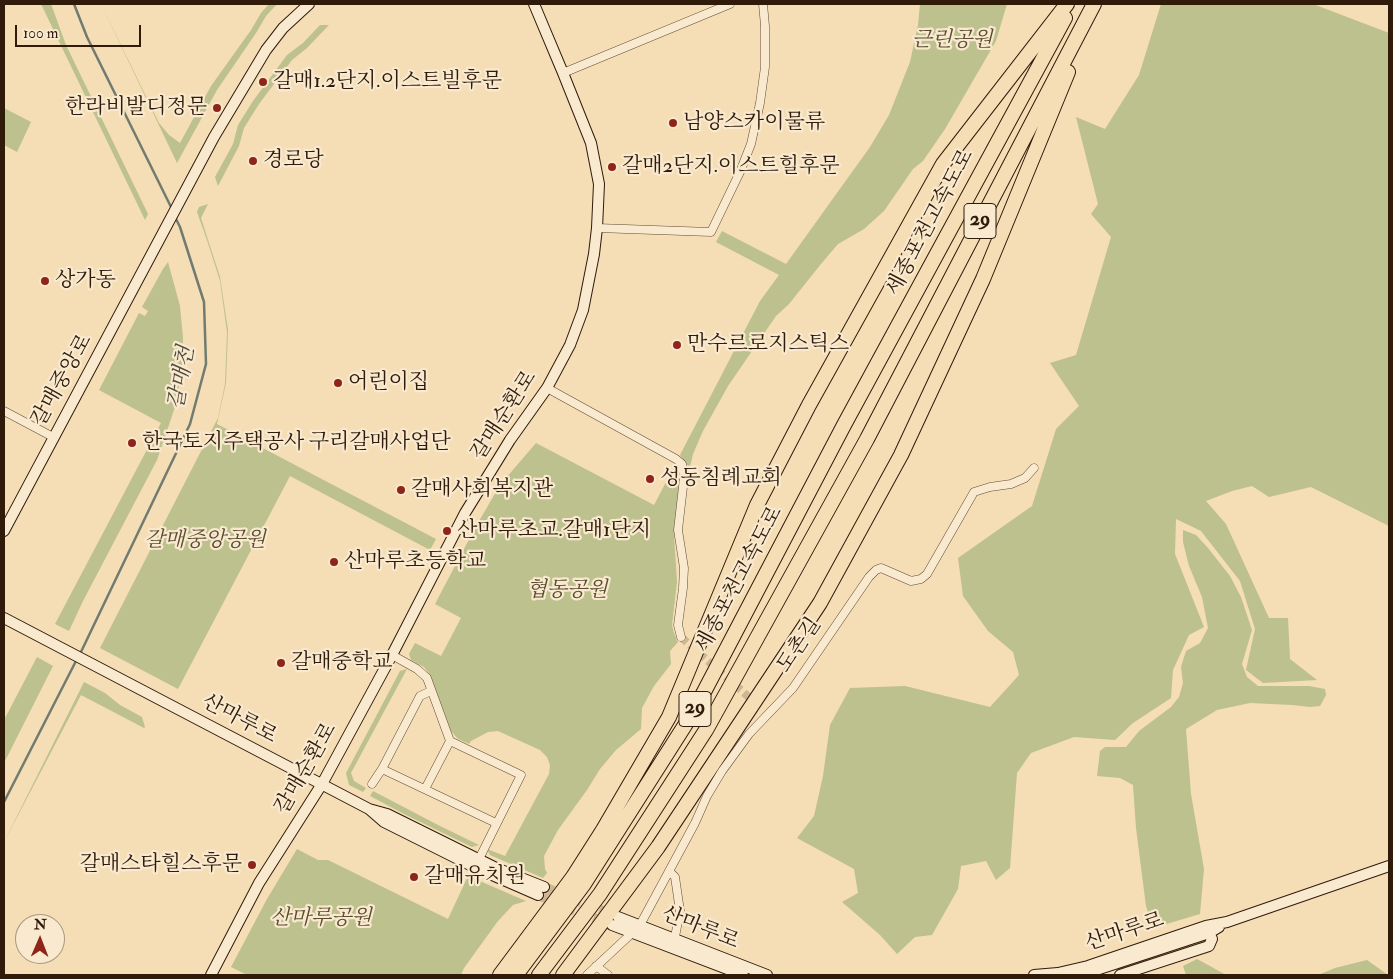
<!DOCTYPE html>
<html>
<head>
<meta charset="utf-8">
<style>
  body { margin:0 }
  #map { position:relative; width:1393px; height:979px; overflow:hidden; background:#f5ddb5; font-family:"IM FELL Double Pica",serif }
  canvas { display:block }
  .frame { position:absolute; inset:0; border:5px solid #301b0b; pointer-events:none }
  .north { position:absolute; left:15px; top:914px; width:50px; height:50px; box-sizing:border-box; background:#f8e9cf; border:1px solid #a89781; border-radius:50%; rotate:1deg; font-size:14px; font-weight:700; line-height:20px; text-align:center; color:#301b0b }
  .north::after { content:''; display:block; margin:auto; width:18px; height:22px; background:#8f2418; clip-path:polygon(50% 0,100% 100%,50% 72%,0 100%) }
  .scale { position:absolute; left:15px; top:25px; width:126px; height:22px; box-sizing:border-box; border:2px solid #301b0b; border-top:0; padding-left:6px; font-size:15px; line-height:18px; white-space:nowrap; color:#301b0b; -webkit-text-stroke:4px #f8e9cf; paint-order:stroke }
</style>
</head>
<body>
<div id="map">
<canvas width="1393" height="979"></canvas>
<div class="frame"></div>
<div class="north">N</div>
<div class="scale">100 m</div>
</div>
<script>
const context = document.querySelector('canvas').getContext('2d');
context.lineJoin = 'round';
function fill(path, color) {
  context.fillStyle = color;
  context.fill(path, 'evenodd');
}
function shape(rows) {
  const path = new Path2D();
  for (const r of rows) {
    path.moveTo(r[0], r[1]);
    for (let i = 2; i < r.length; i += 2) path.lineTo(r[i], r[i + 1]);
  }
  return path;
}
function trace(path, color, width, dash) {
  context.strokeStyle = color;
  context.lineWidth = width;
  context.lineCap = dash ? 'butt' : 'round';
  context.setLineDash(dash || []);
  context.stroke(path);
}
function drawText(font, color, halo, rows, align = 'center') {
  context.font = font + ' "IM FELL Double Pica","Noto Serif KR",serif';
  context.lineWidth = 4.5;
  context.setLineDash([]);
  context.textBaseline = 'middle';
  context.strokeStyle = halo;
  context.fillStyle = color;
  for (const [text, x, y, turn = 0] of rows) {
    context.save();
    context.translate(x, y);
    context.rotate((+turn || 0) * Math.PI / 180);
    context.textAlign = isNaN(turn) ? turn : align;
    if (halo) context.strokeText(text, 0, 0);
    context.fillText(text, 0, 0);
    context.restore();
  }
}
fill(shape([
  [41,4,51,4,66,45,148,214,145,220],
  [101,4,159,123,169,135,180,143,211,86,251,30,261,13,269,4,277,4,266,16,256,33,217,90,177,163],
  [920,4,1007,4,996,41,945,129,923,161,913,169,884,211,864,229,838,244,821,264,789,304,776,316,728,386,703,431,693,454,687,480,688,466,680,455,760,301,779,275,716,242,722,231,786,264,870,147,889,115,910,62,918,25],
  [1161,4,1313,4,1389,33,1389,526,1311,487,1269,497,1252,486,1232,491,1206,501,1226,524,1269,618,1288,618,1290,659,1317,680,1263,683,1246,670,1255,629,1240,581,1201,531,1176,519,1175,554,1204,627,1189,635,1173,670,1171,698,1133,723,1115,740,1074,737,1031,753,1017,773,1010,868,996,880,986,861,961,866,958,889,932,935,915,937,897,954,880,935,842,902,858,893,854,869,797,838,814,816,823,776,830,725,850,688,905,686,990,707,1019,675,1013,652,988,631,963,596,958,558,1032,506,1056,429,1079,406,1050,363,1076,355,1111,237,1091,214,1098,204,1076,117,1105,129,1139,75],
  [320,25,329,25,307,48,292,60,259,104,244,128,239,146,218,186,215,177,233,144,238,125,253,101,287,55,303,43],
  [4,108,31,122,17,152,4,145],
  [208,204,201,218,220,277,228,330,226,383,217,424,436,539,430,550,290,476,178,689,100,648,218,418,225,384,227,332,220,281,207,240,197,212,199,207],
  [168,262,180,306,183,338,182,370,175,407,157,460,83,601,69,631,55,624,161,423,99,390,139,313,145,316,148,311,142,307,163,269],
  [536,443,654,505,675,465,679,470,680,477,674,535,677,582,672,625,674,633,678,642,670,651,671,664,654,686,642,708,641,729,616,750,600,769,587,790,558,830,544,856,545,869,547,873,543,878,490,855,487,849,505,856,549,774,550,765,547,757,540,750,498,731,488,732,471,741,469,744,458,739,451,731,430,675,424,667,411,660,409,654,415,643,441,656,461,618,435,604,475,528,500,485],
  [1183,530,1196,535,1208,548,1230,576,1241,597,1252,630,1242,664,1247,677,1258,686,1309,686,1325,689,1326,695,1320,706,1310,707,1292,705,1250,703,1217,710,1186,729,1191,794,1204,869,1200,914,1153,928,1146,906,1136,828,1133,785,1120,778,1097,776,1100,751,1105,747,1126,747,1139,731,1171,707,1179,697,1183,683,1181,667,1186,651,1200,643,1208,628,1202,597,1189,566,1183,542],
  [37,657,53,666,4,763,4,720],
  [407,669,351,773,354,781,366,788,363,792,349,785,346,773,400,671],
  [84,682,105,693,120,705,142,717,145,727,144,728,81,695,4,842],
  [373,791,438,825,479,845,472,847,406,815,370,796],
  [297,849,318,860,328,860,448,919,468,876,526,901,513,905,498,921,464,968,461,975,247,975,231,967,267,899],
  [1197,959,1210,966,1226,975,1186,975,1183,966],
  [1367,960,1388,975,1318,975,1335,968]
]), '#bcc18d');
trace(shape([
  [74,4,87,37,172,209],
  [80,654,190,424,206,364,204,302,180,227,175,217],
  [4,802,77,659]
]), '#717b70', 2.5);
trace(shape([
  [681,637,761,708]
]), '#ceb693', 8, [8, 4]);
trace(shape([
  [544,887,615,916],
  [538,895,608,924]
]), '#ceb693', 10, [10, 5]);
const street = shape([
  [563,73,730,4],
  [597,228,711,232,740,172,751,144,760,103,765,67,765,26,763,4],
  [547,388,676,459,682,464,684,478,678,530,684,568,683,588,678,625,681,637],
  [4,411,53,437],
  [392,655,417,669,427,678,450,741,521,775,479,859],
  [431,691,420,696,382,769,496,823],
  [372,784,382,769],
  [425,789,450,741],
  [669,871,675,877,680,911,674,942],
  [640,925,695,823,707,796,722,771,749,734,793,688,869,577,876,570,881,568,911,581,921,579,927,574,974,492,990,487,1011,484,1025,478,1034,468],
  [596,966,608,975],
  [587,975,631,934]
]);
const secondary = shape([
  [4,531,214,137,266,50,283,28,309,4],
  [4,618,369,809],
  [538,895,476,868,384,822,369,809,387,814,496,868,544,887],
  [618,917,767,975],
  [612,925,743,975],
  [211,975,259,883,322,784,392,655,465,513,510,440,547,388,570,345,583,310,594,254,597,228,599,184,591,143,563,73,534,4],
  [1034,975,1058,973,1088,966,1206,926,1227,922,1389,866],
  [1081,975,1209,933,1219,927],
  [1120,975,1209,946,1212,939,1207,927]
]);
const highway = shape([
  [500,975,573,877,603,830,669,717,757,505,809,405,943,164,1067,4],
  [516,975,584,884,694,711,844,425,1065,18],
  [539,975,600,894,706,730,867,439,1094,4],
  [563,975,658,847,820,603,901,455,983,279,1068,72]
]);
trace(street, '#614c36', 9);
trace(secondary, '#301b0b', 12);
trace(highway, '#301b0b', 16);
trace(street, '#f8e9cf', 8);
trace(secondary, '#f8e9cf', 10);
trace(highway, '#f5ddb5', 14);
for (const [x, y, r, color] of [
  [263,82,5,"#8f2418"],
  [217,108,5,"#8f2418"],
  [673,123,5,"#8f2418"],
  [253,161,5,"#8f2418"],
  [612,167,5,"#8f2418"],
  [45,281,5,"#8f2418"],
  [677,345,5,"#8f2418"],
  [338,383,5,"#8f2418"],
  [132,443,5,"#8f2418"],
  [650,479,5,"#8f2418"],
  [401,490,5,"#8f2418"],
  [447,531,5,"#8f2418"],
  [334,562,5,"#8f2418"],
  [281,663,5,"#8f2418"],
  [252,865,5,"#8f2418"],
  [414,877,5,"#8f2418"]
]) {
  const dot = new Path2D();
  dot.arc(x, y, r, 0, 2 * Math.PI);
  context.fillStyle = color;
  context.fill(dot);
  trace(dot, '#f8e9cf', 2);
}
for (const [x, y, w] of [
  [980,221,32],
  [695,709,32]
]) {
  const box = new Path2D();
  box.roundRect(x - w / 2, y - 17.5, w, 35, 4);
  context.fillStyle = '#f8e9cf';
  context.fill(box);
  trace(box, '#301b0b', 1);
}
drawText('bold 20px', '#301b0b', null, [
  ["29",980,221],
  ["29",695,709]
]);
drawText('italic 21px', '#5a4d32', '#f8e9cf', [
  ["근린공원",952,41],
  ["갈매중앙공원",205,541],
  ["협동공원",567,591],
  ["산마루공원",321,919]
]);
drawText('21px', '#301b0b', '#f8e9cf', [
  ["갈매1.2단지.이스트빌후문",273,82],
  ["한라비발디정문",207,108,"right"],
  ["남양스카이물류",683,123],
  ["경로당",263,161],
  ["갈매2단지.이스트힐후문",622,167],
  ["상가동",55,281],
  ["만수르로지스틱스",687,345],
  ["어린이집",348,383],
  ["한국토지주택공사 구리갈매사업단",142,443],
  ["성동침례교회",660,479],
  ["갈매사회복지관",411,490],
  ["산마루초교.갈매1단지",457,531],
  ["산마루초등학교",344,562],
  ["갈매중학교",291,663],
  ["갈매스타힐스후문",242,865,"right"],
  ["갈매유치원",424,877]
], 'left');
drawText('21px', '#301b0b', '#f8e9cf', [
  ["세종포천고속도로",931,223,-62],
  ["갈매중앙로",63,381,-61],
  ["갈매순환로",505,416,-57],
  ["세종포천고속도로",740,580,-62],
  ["도촌길",800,646,-56],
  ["산마루로",239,720,28],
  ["갈매순환로",307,769,-60],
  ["산마루로",700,929,22],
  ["산마루로",1125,933,-18]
]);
drawText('italic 22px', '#514b3e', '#f8e9cf', [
  ["갈매천",183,378,-80]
]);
</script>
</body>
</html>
